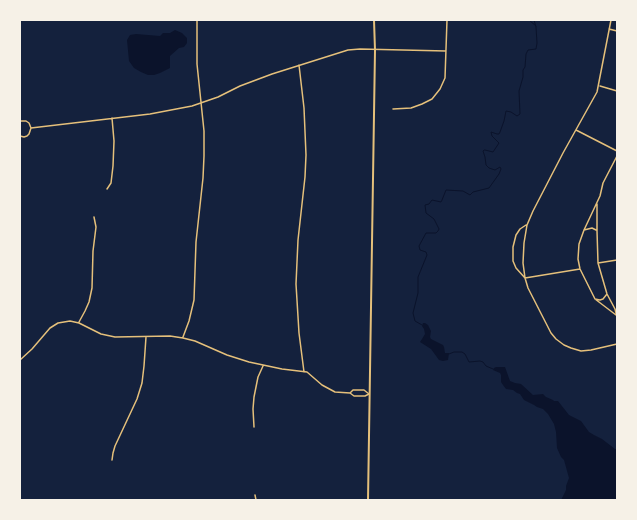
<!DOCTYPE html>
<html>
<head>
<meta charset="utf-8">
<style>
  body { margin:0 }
  #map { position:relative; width:637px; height:520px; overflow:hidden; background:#14213d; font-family:"Noto Sans",sans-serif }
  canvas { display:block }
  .frame { position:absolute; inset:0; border:21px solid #f6f1e7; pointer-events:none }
</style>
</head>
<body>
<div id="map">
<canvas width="637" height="520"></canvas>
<div class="frame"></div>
</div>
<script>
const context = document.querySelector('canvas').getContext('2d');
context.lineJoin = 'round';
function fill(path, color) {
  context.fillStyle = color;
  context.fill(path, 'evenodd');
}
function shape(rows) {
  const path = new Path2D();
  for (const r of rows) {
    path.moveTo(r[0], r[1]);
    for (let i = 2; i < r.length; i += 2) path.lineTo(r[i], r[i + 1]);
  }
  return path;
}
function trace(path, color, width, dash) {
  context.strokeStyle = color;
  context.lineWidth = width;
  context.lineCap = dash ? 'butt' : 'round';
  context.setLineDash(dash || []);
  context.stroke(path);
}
fill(shape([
  [175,30,182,33,187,38,187,43,184,47,179,48,170,56,170,68,160,73,154,75,148,75,141,72,134,68,129,61,127,40,130,35,136,34,160,36,163,33,170,33],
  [423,323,425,323,428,325,431,331,430,337,431,339,443,345,444,347,445,353,449,353,448,360,443,361,439,360,431,349,420,342,422,339,425,334,424,329,422,326],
  [496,367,505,367,510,381,515,383,521,384,533,395,543,394,546,397,553,400,554,401,558,401,569,415,581,421,589,432,594,435,602,439,615,449,617,449,617,500,561,500,566,490,566,486,569,478,564,460,561,457,557,448,556,432,554,424,548,414,543,409,537,407,534,405,524,400,520,394,517,393,513,390,506,389,503,385,501,382,501,375,500,373,493,370,494,368]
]), '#0b132b');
trace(shape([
  [529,20,536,26],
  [422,325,415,321,413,313,418,293,418,277,427,255,426,252,420,250,419,246,426,233,436,233,438,231,439,229,434,219,426,213,425,205,429,204,432,200,441,202,442,200,446,190,463,191,470,195,473,192,489,188,499,174,501,169,500,167,495,170,489,168,486,165,485,157,483,151,484,150,485,150,493,152,499,143,492,136,491,132,497,134,499,134,500,132,504,121,506,111,511,112,517,116,520,114,519,91,523,77,523,70,525,67,526,54,528,50,536,49,537,43,536,27,534,20],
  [449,354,454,352,462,352,465,354,469,362,480,361,483,362,486,366,493,369]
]), '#0b132b', 1);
trace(shape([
  [611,20,597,92,563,153,533,211,527,225,524,243,523,263,525,278,528,288,551,333,556,339,564,345,571,348,581,351,591,350,617,344],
  [609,29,617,31],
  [299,65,304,108,306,155,305,177,298,240,296,284,299,333,304,372],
  [600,86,617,91],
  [393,109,411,108,422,104,432,99,440,89,445,78,447,20],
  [20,121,26,121,29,123,31,128,29,134,27,136,24,137,20,136],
  [31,128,150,114,192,106,218,97,240,86,272,74,348,50,360,49,446,51],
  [576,130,617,151],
  [107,189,111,183,113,166,114,141,112,118],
  [597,204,597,231,598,263,607,294,615,309,617,317],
  [584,230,592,228,596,230],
  [598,263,617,260],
  [525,278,516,268,513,261,513,247,516,235,520,229,526,225],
  [525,278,580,269],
  [595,299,600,300,603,299,607,294],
  [616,315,595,299,580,269,578,259,579,244,584,230,600,196,603,183,617,156],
  [79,322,85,311,89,302,92,288,93,251,96,227,94,217],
  [183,337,189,321,194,300,196,242,203,178,204,156,204,131,197,64,197,20],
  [20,360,32,349,50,328,58,323,70,321,79,323,101,334,115,337,170,336,183,338,195,341,227,355,249,362,282,369,307,372,322,385,335,392,350,393,354,396,365,396,369,394,364,390,353,390,350,393],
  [254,427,253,409,254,397,258,377,263,366],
  [112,460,113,453,115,446,137,399,142,383,144,366,146,337],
  [255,495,256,500]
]), '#e5c07b', 1.5);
trace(shape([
  [368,500,375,50,374,20]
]), '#e5c07b', 2);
</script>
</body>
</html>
